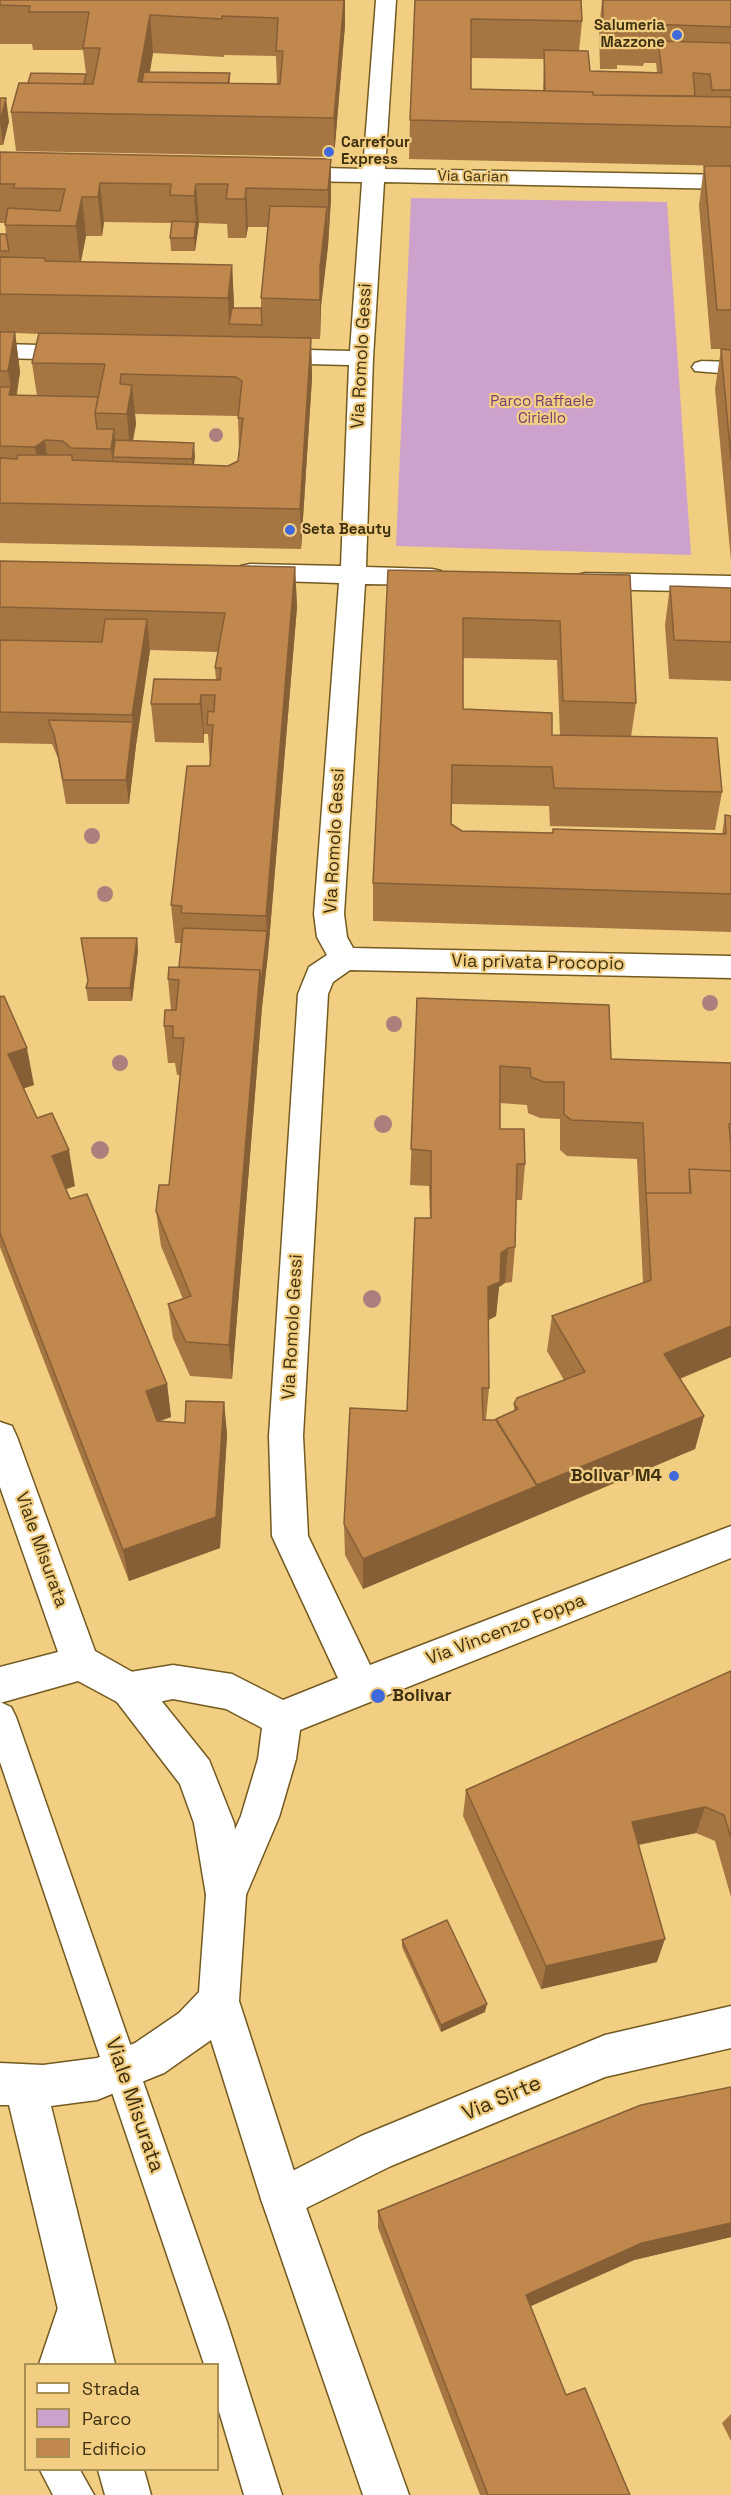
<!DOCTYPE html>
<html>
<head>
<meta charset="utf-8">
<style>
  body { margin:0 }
  #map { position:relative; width:731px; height:2495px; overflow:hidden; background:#f1ce82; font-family:"Space Grotesk",sans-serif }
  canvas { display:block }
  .legend { position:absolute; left:24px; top:2363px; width:195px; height:108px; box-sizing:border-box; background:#f1ce82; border:2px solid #a98f54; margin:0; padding:8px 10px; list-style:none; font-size:18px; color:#3e3010 }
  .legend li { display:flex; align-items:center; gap:12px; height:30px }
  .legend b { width:30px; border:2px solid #a98f54 }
</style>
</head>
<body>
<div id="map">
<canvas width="731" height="2495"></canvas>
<ul class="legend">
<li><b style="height:8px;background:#fff"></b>Strada</li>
<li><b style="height:16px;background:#cca2cd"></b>Parco</li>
<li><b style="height:16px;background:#c0884d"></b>Edificio</li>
</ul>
</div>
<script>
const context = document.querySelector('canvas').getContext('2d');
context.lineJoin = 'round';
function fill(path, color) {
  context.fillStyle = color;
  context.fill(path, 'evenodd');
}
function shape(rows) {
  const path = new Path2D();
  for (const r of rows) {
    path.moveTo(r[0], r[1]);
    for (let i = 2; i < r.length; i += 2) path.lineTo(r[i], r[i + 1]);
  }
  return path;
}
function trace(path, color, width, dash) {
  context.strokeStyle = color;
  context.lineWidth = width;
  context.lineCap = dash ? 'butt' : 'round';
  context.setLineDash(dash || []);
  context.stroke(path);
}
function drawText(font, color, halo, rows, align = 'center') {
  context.font = font + ' "Space Grotesk",sans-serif';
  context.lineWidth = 4.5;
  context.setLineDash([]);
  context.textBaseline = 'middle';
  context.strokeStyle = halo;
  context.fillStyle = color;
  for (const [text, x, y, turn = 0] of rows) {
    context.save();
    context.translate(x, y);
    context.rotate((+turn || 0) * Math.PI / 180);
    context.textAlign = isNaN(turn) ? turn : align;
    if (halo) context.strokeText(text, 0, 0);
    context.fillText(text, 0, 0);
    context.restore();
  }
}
fill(shape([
  [411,198,667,202,691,555,396,546]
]), '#cca2cd');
const lane = shape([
  [702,361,731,362,731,374,695,371,692,367,695,363,702,361],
  [0,1702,11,1707,16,1717,228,2325,282,2495,244,2495,218,2408,218,2364,204,2364,0,1762,0,1702],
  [76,2288,89,2293,94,2306,75,2364,39,2364,63,2293,76,2288],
  [40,2470,80,2470,94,2495,53,2495,40,2470]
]);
const street = shape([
  [376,0,396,0,385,169,731,175,731,189,384,182,373,358,366,567,432,569,441,571,445,577,441,583,432,585,365,584,344,914,347,937,353,948,731,956,731,978,350,970,333,982,328,994,303,1436,308,1536,370,1665,731,1526,731,1558,300,1730,296,1759,279,1817,240,1909,226,1915,212,1909,206,1895,241,1816,258,1759,262,1728,226,1709,173,1699,130,1708,117,1702,111,1690,117,1678,130,1672,173,1665,232,1674,283,1700,338,1678,272,1536,269,1436,298,994,309,967,327,955,317,937,314,914,339,583,250,580,241,578,237,572,241,566,250,564,341,566,349,365,266,363,258,361,254,356,258,351,266,349,350,351,362,182,286,181,278,179,275,174,278,169,286,167,363,169,376,0],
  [0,344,79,346,87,348,91,353,87,358,79,360,0,358,0,344],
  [586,573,731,576,731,592,586,589,577,587,573,581,577,575,586,573],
  [731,2006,731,2048,605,2077,391,2166,282,2220,267,2214,261,2199,267,2184,361,2136,605,2035,731,2006]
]);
const primary = shape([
  [0,1422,12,1426,17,1437,95,1651,143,1678,209,1760,234,1823,246,1895,239,2001,303,2199,409,2495,363,2495,261,2199,211,2040,164,2073,149,2079,97,2100,51,2106,115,2364,71,2364,9,2105,0,2105,0,2063,43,2065,97,2058,135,2043,179,2013,199,1992,206,1895,194,1823,180,1784,117,1702,78,1681,0,1703,0,1667,58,1652,0,1487,0,1422],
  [98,2470,144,2470,151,2495,105,2495,98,2470]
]);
trace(lane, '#735a20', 3);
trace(street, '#735a20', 3);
trace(primary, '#735a20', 3);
fill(lane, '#fff');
fill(street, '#fff');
fill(primary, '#fff');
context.fillStyle = '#ad7e7c';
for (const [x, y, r] of [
  [216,435,7],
  [92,836,8],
  [105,894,8],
  [710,1003,8],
  [394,1024,8],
  [120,1063,8],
  [383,1124,9],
  [100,1150,9],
  [372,1299,9]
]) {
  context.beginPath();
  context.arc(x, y, r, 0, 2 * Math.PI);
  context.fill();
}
fill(shape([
  [0,0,345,0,345,25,334,157,16,151,11,112,28,83,86,74,83,50,33,50,32,44,0,44],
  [153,53,224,57,224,55,276,56,277,84,230,83,230,73,150,72],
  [415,0,582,21,579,51,590,71,657,72,656,63,644,63,643,66,617,65,617,69,600,69,599,30,602,0,731,0,731,166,409,159,410,120],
  [471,58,544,59,543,91,471,89],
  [0,98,9,121,3,145,0,145],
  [0,152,331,159,331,198,328,246,321,306,320,339,311,339,312,378,301,549,0,543,0,234,6,234,5,223,0,223],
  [104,222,172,223,170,238,171,251,195,251,199,223,227,224,228,238,246,238,248,227,268,227,261,298,261,308,234,308,232,265,81,262,86,236,102,236],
  [15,333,39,334,32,363,37,396,17,395,20,372],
  [135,414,238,416,239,450,238,461,228,466,194,465,195,456,133,441,136,424],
  [704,166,731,166,731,349,711,349,699,205],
  [721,349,731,350,731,561,715,389],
  [0,561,295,567,297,607,268,954,262,1007,232,1379,190,1376,173,1338,168,1304,183,1299,161,1246,156,1211,169,1185,180,1075,177,1075,175,1063,168,1063,164,1026,171,1010,168,979,179,967,181,943,175,943,171,905,210,764,208,734,204,734,204,743,155,742,151,704,216,680,215,668,218,652,150,650,136,745,129,804,66,804,58,758,52,744,0,743],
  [388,570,630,575,636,703,631,737,722,792,715,830,550,826,549,806,452,804,451,824,462,831,553,833,722,834,725,815,731,816,731,932,373,921,373,883],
  [463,658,557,660,560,736,552,735,463,709],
  [670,586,731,588,731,681,669,679,665,625],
  [137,938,138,951,132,1001,88,1001,86,988,88,981],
  [0,994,34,1085,23,1088,37,1118,75,1186,66,1189,167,1384,171,1417,159,1421,185,1423,224,1402,227,1435,220,1548,129,1581,0,1247],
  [417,998,611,1059,731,1063,731,1357,680,1379,704,1416,695,1449,363,1589,345,1555,344,1524,407,1411,430,1218,429,1186,410,1185],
  [500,1103,527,1105,528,1113,540,1118,560,1119,560,1150,567,1156,637,1159,643,1283,552,1316,547,1351,564,1380,514,1404,514,1411,496,1420,486,1420,489,1388,489,1320,496,1316,499,1287,505,1283,512,1282,515,1247,516,1200,522,1200,525,1164,500,1129],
  [731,1671,731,1897,715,1841,696,1833,639,1845,657,1962,541,1989,463,1816,466,1790],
  [402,1940,485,2012,441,2032,402,1947],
  [731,2087,731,2237,634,2260,531,2306,566,2395,630,2495,480,2495,378,2228,378,2211],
  [731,2414,731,2441,722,2423]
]), '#a57542');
fill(shape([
  [344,0,345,0,345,25,334,157,334,118],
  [150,15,153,53,145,97,138,82],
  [6,98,9,121,3,145,0,122],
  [331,159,331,198,328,246,321,306,320,339,320,267,327,207,328,233,328,190],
  [100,183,104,222,102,236,98,197],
  [196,184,199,223,195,251,194,238,196,222,194,196],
  [246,188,248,227,246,238,245,199],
  [82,197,86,236,80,265,76,226],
  [232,265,234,304,232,324,229,324,228,298],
  [15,332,20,372,12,419,9,395,11,387,8,371],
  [311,338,312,378,301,549,300,509],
  [132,385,136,424,130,454,127,414],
  [114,429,117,453,113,457,114,472,111,449],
  [45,440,48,464,38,470,35,447],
  [194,443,195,456,193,472,192,459],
  [295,567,297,607,268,954,262,1007,232,1379,229,1345,260,970,267,931,266,916],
  [147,619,150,650,136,745,129,804,126,780,133,722,132,715],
  [201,695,204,734,204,743,200,704],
  [137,938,138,951,132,1001,130,988],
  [27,1048,34,1085,16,1091,8,1054],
  [69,1150,75,1186,58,1192,52,1156],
  [508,1248,505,1283,499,1287,496,1316,486,1321,488,1287,501,1253],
  [731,1326,731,1357,656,1388,664,1354],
  [167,1384,171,1417,151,1424,146,1391],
  [224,1402,227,1435,220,1548,129,1581,123,1550],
  [704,1416,695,1449,363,1589,363,1559,537,1485],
  [705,1807,696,1833,625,1847,632,1822],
  [665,1939,657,1962,541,1989,546,1966],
  [487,2004,485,2012,441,2032,441,2025],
  [731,2223,731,2237,634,2260,522,2310,526,2295,642,2243]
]), '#865f36');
const building = shape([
  [0,0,344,0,334,118,11,112,19,83,93,84,100,48,83,48,89,12,29,12,30,6,0,5,0,0],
  [150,15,222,19,222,16,278,18,276,51,283,51,280,84,138,82,150,15],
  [415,0,581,0,582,21,471,19,471,89,593,92,593,95,731,97,731,127,410,120,415,0],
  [603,0,731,0,731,27,647,24,647,27,620,27,621,31,603,30,603,0],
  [658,41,731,43,731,90,712,90,710,74,693,73,695,96,593,95,593,92,545,91,544,50,588,51,590,71,662,73,658,41],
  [144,72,230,73,228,83,142,82,144,72],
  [31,73,86,74,84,84,28,83,31,73],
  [0,98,6,98,0,122,0,98],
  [0,152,331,159,328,190,246,188,245,199,226,199,228,184,196,184,194,196,170,195,171,184,100,183,98,197,82,197,76,226,5,225,8,208,60,211,65,189,13,188,15,184,0,184,0,152],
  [704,166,731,166,731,310,717,310,704,166],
  [270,206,327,207,320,267,320,300,261,298,270,206],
  [172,221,196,222,194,238,170,238,172,221],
  [0,234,6,234,9,251,0,251,0,234],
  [0,257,45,258,45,261,232,265,228,298,0,294,0,257],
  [232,308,261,308,262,325,229,324,232,308],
  [0,332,15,332,8,371,0,371,0,332],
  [39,333,311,338,300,509,0,503,0,458,17,459,18,455,72,455,72,460,228,466,238,461,243,418,238,418,242,381,236,377,121,374,120,384,132,385,127,414,95,413,105,364,32,363,39,333],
  [721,349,731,350,731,459,721,349],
  [0,387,11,387,9,395,98,397,95,413,97,429,114,429,111,449,71,448,63,441,45,440,35,447,0,446,0,387],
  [115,440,194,443,192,459,113,457,115,440],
  [0,561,295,567,266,916,181,913,182,906,171,905,187,766,210,766,213,725,207,725,208,711,214,712,215,695,201,695,200,704,151,704,154,679,220,680,221,668,215,668,225,613,0,607,0,561],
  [388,570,630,575,636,703,563,701,560,621,463,618,463,709,552,713,552,735,717,738,722,792,554,788,552,767,452,765,451,824,462,831,553,833,553,829,726,834,725,815,731,816,731,894,373,883,388,570],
  [670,586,731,588,731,642,674,640,670,586],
  [105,619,147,619,132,715,0,712,0,640,102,642,105,619],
  [48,720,133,722,126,780,63,780,54,734,48,720],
  [183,928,267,931,261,985,260,970,179,967,183,928],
  [81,938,137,938,130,988,86,988,88,981,81,938],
  [169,967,260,970,229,1345,186,1342,168,1304,191,1296,156,1211,159,1185,169,1185,184,1038,173,1038,173,1026,164,1026,165,1010,176,1010,179,980,168,979,169,967],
  [4,996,27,1048,8,1054,37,1118,52,1113,69,1150,52,1156,70,1199,87,1194,167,1384,146,1391,157,1421,185,1423,186,1401,224,1402,216,1517,123,1550,0,1233,0,997,4,996],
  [417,998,609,1005,611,1059,731,1063,731,1124,729,1124,731,1147,731,1171,689,1169,690,1193,646,1193,646,1194,643,1123,571,1120,564,1114,564,1082,544,1082,531,1077,530,1068,500,1066,500,1129,524,1129,525,1164,517,1164,515,1247,508,1248,501,1253,500,1282,488,1287,489,1388,482,1388,483,1420,496,1420,537,1486,363,1559,344,1524,350,1408,407,1411,415,1218,431,1218,431,1151,411,1149,417,998],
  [689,1169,731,1171,731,1326,664,1354,704,1416,537,1485,496,1419,518,1409,514,1404,517,1398,585,1372,552,1316,651,1280,646,1193,691,1193,689,1169],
  [731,1671,731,1838,724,1815,705,1807,632,1822,665,1939,546,1966,466,1790,731,1671],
  [447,1920,487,2004,441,2025,402,1940,447,1920],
  [731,2087,731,2223,642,2243,526,2295,566,2395,585,2388,630,2495,488,2495,378,2211,641,2105,731,2087]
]);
fill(building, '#c0884d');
trace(building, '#865f36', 1.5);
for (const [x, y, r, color] of [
  [677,35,6,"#406adb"],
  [329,152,6,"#406adb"],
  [290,530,6,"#406adb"],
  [674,1476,6,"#406adb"],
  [378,1696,8,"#406adb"]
]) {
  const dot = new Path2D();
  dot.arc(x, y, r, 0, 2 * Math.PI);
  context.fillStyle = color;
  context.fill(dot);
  trace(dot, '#f1ce82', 2);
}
drawText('bold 15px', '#3e3010', '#f1ce82', [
  ["Salumeria",665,26,"right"],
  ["Mazzone",665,43,"right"],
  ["Carrefour",341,143],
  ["Express",341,160],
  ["Seta Beauty",302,530]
], 'left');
drawText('15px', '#3e3010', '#f1ce82', [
  ["Via Garian",473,177,1]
]);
drawText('15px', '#763d78', '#f1ce82', [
  ["Parco Raffaele",542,402],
  ["Ciriello",542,419]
]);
drawText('18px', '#3e3010', '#f1ce82', [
  ["Via Romolo Gessi",362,356,-87],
  ["Via Romolo Gessi",335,841,-87],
  ["Via privata Procopio",538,963,1],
  ["Via Romolo Gessi",293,1327,-87],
  ["Viale Misurata",41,1550,70],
  ["Via Vincenzo Foppa",506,1630,-21]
]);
drawText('bold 18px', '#3e3010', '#f1ce82', [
  ["Bolivar M4",662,1476],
  ["Bolivar",392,1696,"left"]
], 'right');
drawText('21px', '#3e3010', '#f1ce82', [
  ["Via Sirte",502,2099,-23],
  ["Viale Misurata",134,2105,71]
]);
</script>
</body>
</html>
